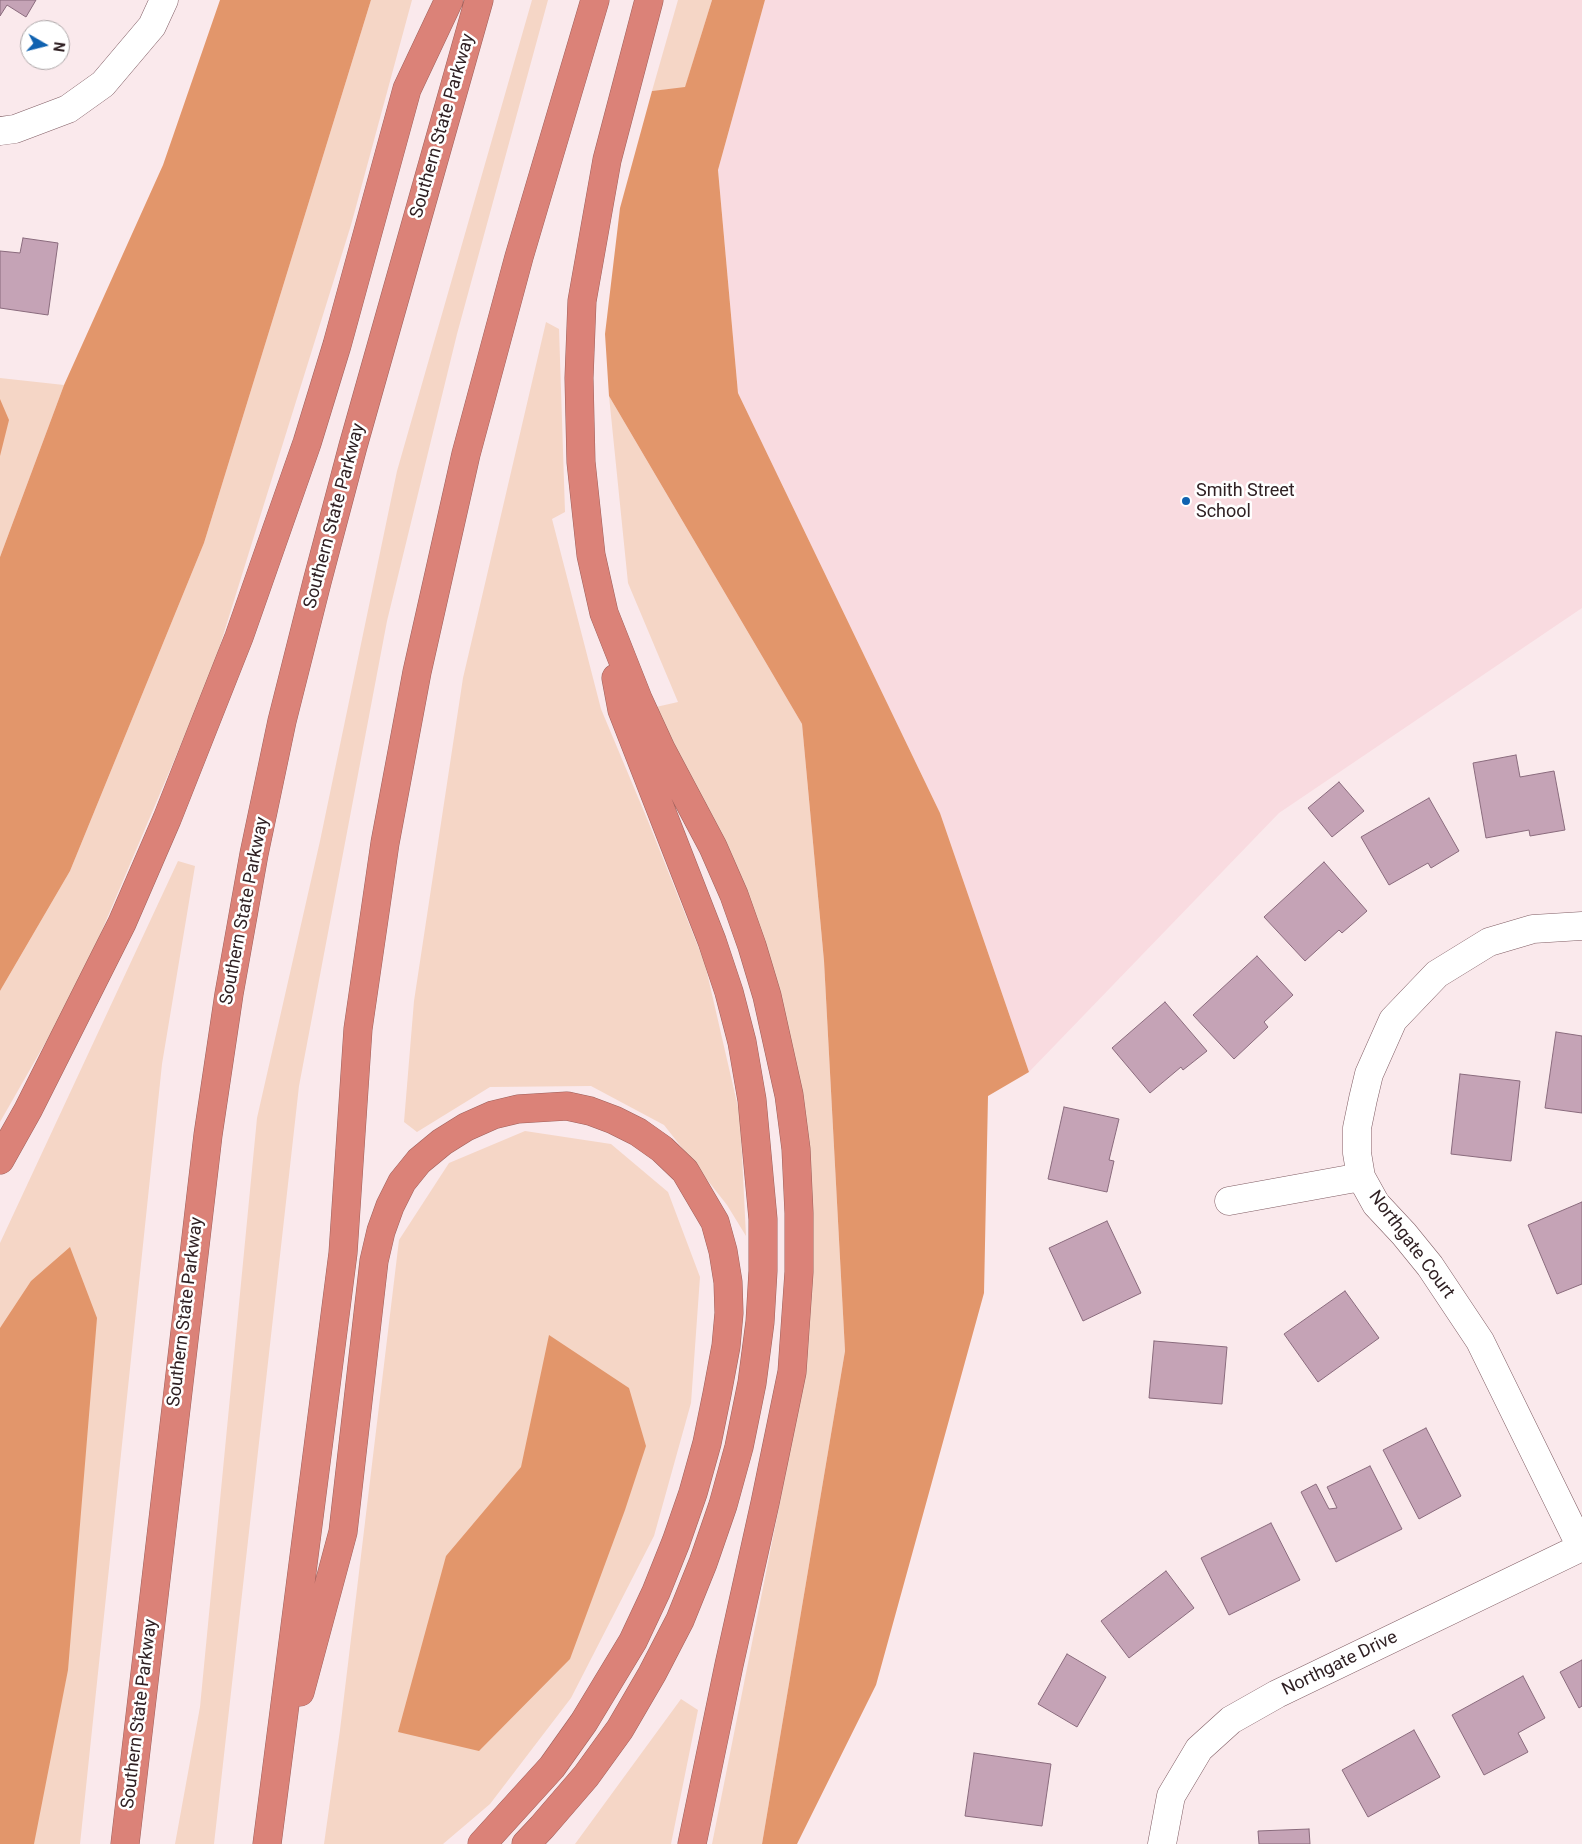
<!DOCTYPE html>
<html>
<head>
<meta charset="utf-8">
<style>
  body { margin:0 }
  #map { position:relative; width:1582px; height:1844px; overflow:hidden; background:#fae9ec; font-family:Roboto,sans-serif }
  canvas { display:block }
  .north { position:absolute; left:20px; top:20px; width:50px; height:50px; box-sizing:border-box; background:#fff; border:1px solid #aca6a7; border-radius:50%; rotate:98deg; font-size:14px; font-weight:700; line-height:20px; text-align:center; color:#302124 }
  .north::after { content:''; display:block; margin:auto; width:18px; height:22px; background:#1062b0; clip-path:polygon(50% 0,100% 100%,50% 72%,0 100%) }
</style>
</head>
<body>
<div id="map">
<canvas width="1582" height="1844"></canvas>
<div class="north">N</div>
</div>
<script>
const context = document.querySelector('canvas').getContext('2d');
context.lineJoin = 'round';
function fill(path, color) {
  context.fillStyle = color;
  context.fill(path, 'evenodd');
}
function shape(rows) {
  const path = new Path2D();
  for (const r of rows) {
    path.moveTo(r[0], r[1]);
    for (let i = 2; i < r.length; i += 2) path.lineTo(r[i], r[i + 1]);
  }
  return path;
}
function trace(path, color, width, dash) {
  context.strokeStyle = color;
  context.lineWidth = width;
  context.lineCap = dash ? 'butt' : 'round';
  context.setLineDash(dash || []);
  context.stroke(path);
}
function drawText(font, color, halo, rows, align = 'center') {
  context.font = font + ' Roboto,sans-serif';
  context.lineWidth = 5;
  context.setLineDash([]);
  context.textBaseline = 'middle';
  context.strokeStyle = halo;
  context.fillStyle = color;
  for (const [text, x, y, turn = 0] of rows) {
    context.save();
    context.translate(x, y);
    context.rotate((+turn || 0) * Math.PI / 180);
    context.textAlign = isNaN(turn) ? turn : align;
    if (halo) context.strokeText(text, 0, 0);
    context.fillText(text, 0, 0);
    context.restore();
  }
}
fill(shape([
  [765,0,1582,0,1582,608,1279,813,1029,1072,940,813,738,393,718,170]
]), '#f9dbe0');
fill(shape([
  [371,0,412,0,351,225,212,671,80,982,0,1122,0,991,70,871,204,543],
  [532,0,548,0,457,334,387,621,299,1086,214,1844,175,1844,200,1707,257,1118,320,841,397,471],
  [678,0,712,0,685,88,652,91],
  [546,322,559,329,565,512,552,519,601,709,648,821,705,964,740,1116,746,1236,727,1205,664,1125,591,1086,490,1087,417,1132,404,1122,414,1001,463,678],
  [0,378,64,385,0,557],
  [609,396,802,724,824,961,845,1351,762,1844,712,1844,786,1472,812,1274,790,1036,730,864,656,707,678,702,628,583],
  [178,861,195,866,162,1064,80,1844,0,1844,0,1243],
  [525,1131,611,1144,668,1192,700,1277,691,1403,654,1536,571,1698,490,1804,443,1844,324,1844,340,1730,399,1240,449,1163],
  [681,1699,698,1710,671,1844,575,1844]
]), '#f5d6c6');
fill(shape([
  [220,0,371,0,204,543,70,871,0,991,0,557,64,385,163,165],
  [712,0,765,0,718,170,738,393,940,813,1029,1072,988,1096,984,1293,876,1685,797,1844,762,1844,845,1351,824,961,802,724,609,396,605,334,620,208,652,91,685,87],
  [0,399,9,420,0,456],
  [70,1247,97,1318,68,1670,34,1844,0,1844,0,1328,31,1281],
  [549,1335,629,1388,646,1446,625,1510,570,1659,479,1751,398,1732,446,1556,521,1467]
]), '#e2966b');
const building = shape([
  [0,0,36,0,26,17,7,5,0,16,0,0],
  [23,238,58,243,48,315,0,308,0,251,20,253,23,238],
  [1516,755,1520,777,1554,771,1565,830,1530,836,1529,830,1486,838,1473,763,1516,755],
  [1339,782,1364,811,1332,837,1308,808,1339,782],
  [1429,798,1459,851,1431,868,1428,863,1389,885,1361,837,1429,798],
  [1324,862,1367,911,1342,933,1339,930,1305,961,1264,917,1324,862],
  [1257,956,1293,995,1264,1022,1268,1027,1234,1059,1193,1015,1257,956],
  [1165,1002,1207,1051,1183,1070,1181,1067,1150,1093,1112,1048,1165,1002],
  [1556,1032,1582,1036,1582,1113,1545,1108,1556,1032],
  [1460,1074,1520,1081,1511,1161,1451,1154,1460,1074],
  [1064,1107,1119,1119,1109,1160,1114,1161,1107,1192,1048,1179,1064,1107],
  [1582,1202,1582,1284,1557,1294,1528,1225,1582,1202],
  [1107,1221,1141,1293,1083,1321,1049,1248,1107,1221],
  [1345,1291,1379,1338,1318,1382,1284,1334,1345,1291],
  [1154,1341,1227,1347,1222,1404,1149,1398,1154,1341],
  [1426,1428,1461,1496,1419,1519,1383,1450,1426,1428],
  [1370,1466,1402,1529,1336,1562,1301,1492,1316,1484,1329,1509,1337,1508,1327,1487,1370,1466],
  [1271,1523,1300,1580,1229,1615,1201,1558,1271,1523],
  [1166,1571,1194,1608,1129,1658,1101,1621,1166,1571],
  [1067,1654,1106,1677,1077,1727,1038,1704,1067,1654],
  [1582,1660,1582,1706,1579,1708,1560,1672,1582,1660],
  [1523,1676,1545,1718,1518,1733,1528,1752,1484,1775,1452,1715,1523,1676],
  [1414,1730,1440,1777,1368,1817,1342,1770,1414,1730],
  [974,1753,1051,1764,1042,1826,965,1816,974,1753],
  [1309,1829,1310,1844,1259,1844,1258,1831,1309,1829]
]);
fill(building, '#c5a3b6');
trace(building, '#8a6b7d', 1);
const minor = shape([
  [0,131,15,129,68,109,103,84,152,26,164,0],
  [1229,1201,1361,1177],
  [1581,1547,1480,1341,1430,1266,1404,1234,1376,1204,1361,1177,1357,1153,1357,1128,1363,1099,1369,1074,1393,1020,1437,974,1489,942,1533,929,1582,926],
  [1162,1844,1171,1796,1199,1749,1231,1720,1277,1694,1582,1547]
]);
const motorway = shape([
  [649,0,607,160,582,301,579,378,581,462,591,555,604,613,638,699,661,749,713,847,734,895,752,946,767,996,789,1095,796,1149,799,1213,799,1272,792,1372,765,1503,729,1665,692,1844],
  [0,1160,28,1110,122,923,167,819,239,637,307,443,337,345,407,89,449,0],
  [300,1692,343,1532,374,1261,381,1231,390,1206,402,1182,419,1161,442,1142,466,1127,493,1115,518,1109,567,1106,590,1111,614,1120,638,1132,662,1149,685,1171,715,1222,723,1251,728,1282,729,1313,726,1346,717,1394,707,1443,693,1493,676,1542,656,1592,633,1641,584,1722,552,1767,482,1844],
  [125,1844,208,1135,229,994,254,854,282,721,317,582,353,446,479,0],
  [267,1844,343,1253,358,1029,385,843,417,672,466,454,519,257,595,0],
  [526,1844,542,1827,586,1776,620,1729,652,1674,680,1620,703,1563,723,1505,739,1447,752,1383,760,1322,763,1271,763,1219,752,1100,742,1042,729,992,712,941,622,710,616,678]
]);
trace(minor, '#815e65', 29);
trace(motorway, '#9f605b', 29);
trace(minor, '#fff', 28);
trace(motorway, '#db8278', 28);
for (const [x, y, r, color] of [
  [1186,501,5,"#1062b0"]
]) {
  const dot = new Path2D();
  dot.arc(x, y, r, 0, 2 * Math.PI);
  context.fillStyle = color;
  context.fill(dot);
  trace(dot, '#fff', 2);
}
drawText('18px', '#302124', '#fff', [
  ["Southern State Parkway",443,126,-74],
  ["Southern State Parkway",335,516,-75],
  ["Southern State Parkway",245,911,-79],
  ["Northgate Court",1411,1245,53],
  ["Southern State Parkway",186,1312,-83],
  ["Northgate Drive",1340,1664,-26],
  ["Southern State Parkway",140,1714,-83]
]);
drawText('18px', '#302124', '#fff', [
  ["Smith Street",1196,491],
  ["School",1196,512]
], 'left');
</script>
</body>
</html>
